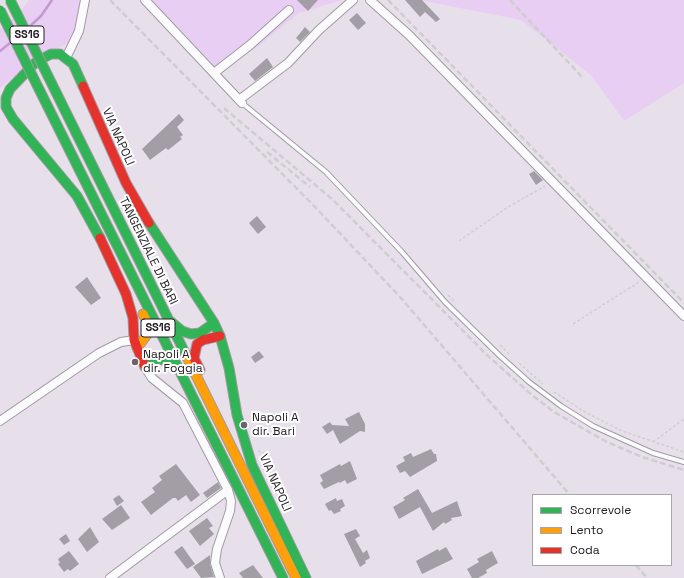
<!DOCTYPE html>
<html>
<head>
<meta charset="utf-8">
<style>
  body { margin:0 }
  #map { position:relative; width:684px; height:578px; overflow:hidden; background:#e7e0ea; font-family:"Space Grotesk",sans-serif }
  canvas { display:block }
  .legend { position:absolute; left:532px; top:494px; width:140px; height:72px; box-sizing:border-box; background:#fff; border:1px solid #a8a6a9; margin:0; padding:5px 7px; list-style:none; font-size:12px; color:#252027 }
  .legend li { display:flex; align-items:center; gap:8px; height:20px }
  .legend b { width:20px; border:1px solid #a8a6a9 }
</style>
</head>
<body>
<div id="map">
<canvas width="684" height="578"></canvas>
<ul class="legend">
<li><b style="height:5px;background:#30b455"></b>Scorrevole</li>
<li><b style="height:5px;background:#ff9f0a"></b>Lento</li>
<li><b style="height:5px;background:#e5322d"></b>Coda</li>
</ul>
</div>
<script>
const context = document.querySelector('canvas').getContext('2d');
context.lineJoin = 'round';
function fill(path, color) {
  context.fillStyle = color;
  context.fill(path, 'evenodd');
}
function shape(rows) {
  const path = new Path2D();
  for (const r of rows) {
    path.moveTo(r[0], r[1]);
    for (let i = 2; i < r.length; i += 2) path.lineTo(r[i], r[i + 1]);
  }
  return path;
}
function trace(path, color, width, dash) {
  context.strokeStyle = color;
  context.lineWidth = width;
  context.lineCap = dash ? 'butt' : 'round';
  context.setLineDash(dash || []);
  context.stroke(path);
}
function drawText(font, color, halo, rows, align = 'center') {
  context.font = font + ' "Space Grotesk",sans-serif';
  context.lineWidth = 4;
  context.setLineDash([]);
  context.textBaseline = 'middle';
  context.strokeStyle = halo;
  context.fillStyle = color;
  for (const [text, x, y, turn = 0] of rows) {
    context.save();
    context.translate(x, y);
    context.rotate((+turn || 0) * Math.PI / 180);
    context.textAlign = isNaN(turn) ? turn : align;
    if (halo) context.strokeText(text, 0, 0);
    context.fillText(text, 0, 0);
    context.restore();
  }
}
fill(shape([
  [29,0,89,0,78,39,55,49,18,73,0,88,0,29,20,12],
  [147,0,342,0,299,13,261,44,216,75],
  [419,0,684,0,684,83,624,121,592,76,521,20]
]), '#e8cef2');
trace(shape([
  [29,27,41,16,52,0],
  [0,51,10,43]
]), '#c399d2', 2.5);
fill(shape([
  [297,0,318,0,308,11],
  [405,0,422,0,440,19,436,22,425,12,420,17],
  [357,13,366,23,358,30,349,20],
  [305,27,310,32,300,42,296,38],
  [267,58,273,67,255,81,249,74],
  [179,114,184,120,177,127,183,135,180,137,182,139,172,147,168,150,166,148,150,160,142,149],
  [534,171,543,180,536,185,529,174],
  [257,216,266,227,258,234,249,223],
  [87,277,101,298,91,305,75,287],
  [259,351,264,357,255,363,251,357],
  [359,412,365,424,365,432,360,431,340,444,333,430,327,434,322,427,330,422,332,425,349,426,345,419],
  [431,449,434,454,436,454,437,461,410,477,405,471,400,473,396,466,405,461,403,457,411,453,413,457],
  [350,461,357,479,347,484,345,480,340,483,339,482,324,489,320,483,323,481,320,475,340,464,341,466],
  [176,464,200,495,191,502,186,495,178,501,176,498,173,498,151,515,141,502,155,492,152,488,162,480,159,476],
  [218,482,221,488,207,498,203,493],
  [418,489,432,513,457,501,462,516,451,518,452,520,445,524,444,522,433,531,420,507,399,519,393,507,405,500,403,498],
  [119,495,124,501,117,506,113,499],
  [336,498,337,501,342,499,345,506,340,509,341,511,334,514,331,510,329,511,325,504],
  [121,505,130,518,112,530,102,519],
  [207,518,213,526,209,528,214,534,200,546,189,531],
  [90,527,99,542,87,552,78,539],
  [356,529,360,536,355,539,363,553,367,550,370,558,365,561,366,563,360,567,344,534],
  [66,534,70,541,64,545,59,539],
  [182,546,195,564,187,569,174,552],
  [446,547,453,559,422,574,416,561,438,549,439,551],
  [69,551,79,564,70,571,68,569,64,572,58,564,60,563,58,559],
  [492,551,498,563,486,570,487,573,478,578,472,578,467,569,479,562,477,559],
  [210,555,210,564,214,577,201,578,193,567],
  [253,565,263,578,243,578,239,573]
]), '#a39ea6');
const lane = shape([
  [242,103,326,172,402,252,445,302,500,356,529,382,561,406,593,426,653,453,684,462]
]);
const street = shape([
  [145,0,242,103],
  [370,0,409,35,684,316],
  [66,58,79,31,85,0],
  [214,73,250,45,289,10],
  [239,100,288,63,319,30,353,0],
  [145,367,152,378,183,403,228,490,231,501,230,511,217,549,215,563,220,578],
  [0,421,99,353,121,342,134,340],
  [110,578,228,490]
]);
const fast = shape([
  [45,70,187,357],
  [33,77,283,578],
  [83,86,73,64,60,54,51,54,36,62,10,89,6,98,6,107,13,119,77,196,100,238],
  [149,223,214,323,220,336,229,368,237,415,252,465,306,578],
  [170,321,182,331,191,334,200,333,214,323],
  [145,367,158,358,176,365]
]);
const slow = shape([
  [137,348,149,332,149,326,143,314],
  [187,357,296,578]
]);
const jam = shape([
  [83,86,126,183,149,223],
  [100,238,126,294,133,318,134,340,145,367],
  [200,370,194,358,197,344,203,340,220,336]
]);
trace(lane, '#a09ba2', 6);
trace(street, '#a09ba2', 10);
trace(fast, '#a09ba2', 11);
trace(slow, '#a09ba2', 11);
trace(jam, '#a09ba2', 11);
trace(shape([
  [459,241,508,207,545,186],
  [448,295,455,302],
  [573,324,639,282],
  [500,345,510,355],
  [519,363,543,384],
  [554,392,585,412,622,431,684,452],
  [653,442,684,419],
  [258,451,269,455,264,466]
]), '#d1cfd2', 1.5, [3, 2]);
trace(lane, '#fbfafc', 4);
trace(street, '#fbfafc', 8);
trace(fast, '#30b455', 9);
trace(slow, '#ff9f0a', 9);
trace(jam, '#e5322d', 9);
trace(shape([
  [110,0,317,209,401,298,570,495],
  [388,0,684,303],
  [510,0,583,78],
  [224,108,332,199,488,356,532,395,554,412,605,441,642,457,684,470],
  [267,152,310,187],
  [636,565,647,578]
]), '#cfcdd0', 2.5, [6, 3]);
const fastBridge = shape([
  [10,0,45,70],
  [0,10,33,77]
]);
trace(fastBridge, '#a09ba2', 11, []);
trace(fastBridge, '#30b455', 9);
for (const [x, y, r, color] of [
  [135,362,4,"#69636b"],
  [244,425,4,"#69636b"]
]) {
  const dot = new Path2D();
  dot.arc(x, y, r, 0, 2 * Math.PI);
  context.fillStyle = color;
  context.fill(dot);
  trace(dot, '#fff', 1.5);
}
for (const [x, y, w] of [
  [27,35,34],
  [158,328,34]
]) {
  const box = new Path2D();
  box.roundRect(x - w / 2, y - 9, w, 18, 3);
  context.fillStyle = '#fff';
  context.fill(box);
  trace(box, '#252027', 1);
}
drawText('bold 11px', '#252027', null, [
  ["SS16",27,35],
  ["SS16",158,328]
]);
drawText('12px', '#252027', '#fff', [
  ["VIA NAPOLI",118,137,66],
  ["TANGENZIALE DI BARI",148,251,64],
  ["VIA NAPOLI",275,483,66]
]);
drawText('12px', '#252027', '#fff', [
  ["Napoli A",143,355],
  ["dir. Foggia",143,369],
  ["Napoli A",252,418],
  ["dir. Bari",252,432]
], 'left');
</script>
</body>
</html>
